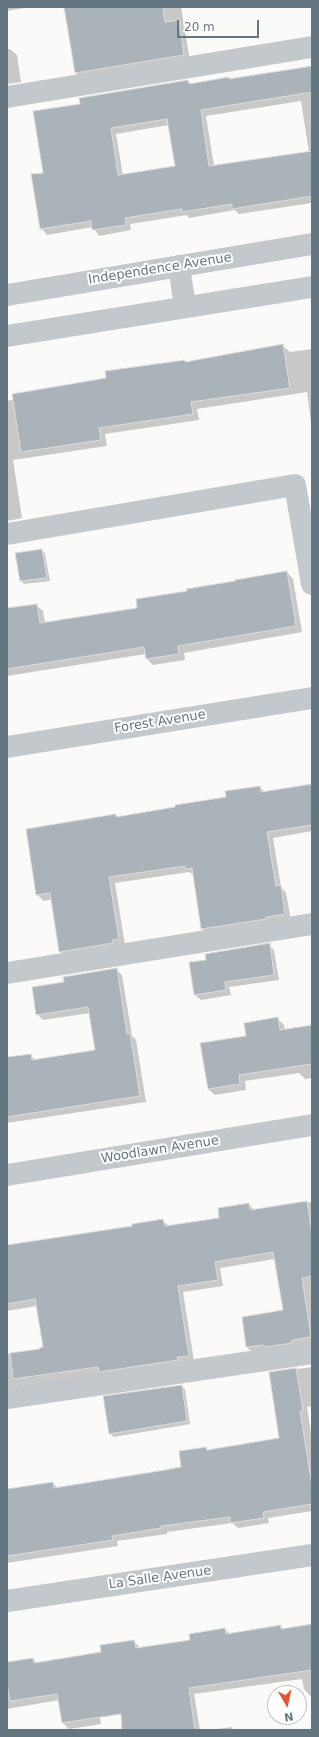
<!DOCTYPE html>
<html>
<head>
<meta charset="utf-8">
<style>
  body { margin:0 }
  #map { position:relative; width:319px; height:1737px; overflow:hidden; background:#fafaf8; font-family:"DejaVu Sans",sans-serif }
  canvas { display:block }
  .frame { position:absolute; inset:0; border:8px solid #657683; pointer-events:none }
  .north { position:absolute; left:267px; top:1685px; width:40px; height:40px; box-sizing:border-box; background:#fff; border:1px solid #c1c8cd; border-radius:50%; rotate:171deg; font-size:11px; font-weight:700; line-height:16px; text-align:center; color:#657683 }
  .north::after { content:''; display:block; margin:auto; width:14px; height:18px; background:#e4572e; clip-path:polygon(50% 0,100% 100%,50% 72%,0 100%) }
  .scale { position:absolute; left:177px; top:20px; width:82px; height:18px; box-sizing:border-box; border:2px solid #657683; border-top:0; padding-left:5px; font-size:12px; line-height:14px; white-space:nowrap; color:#657683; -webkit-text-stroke:3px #fff; paint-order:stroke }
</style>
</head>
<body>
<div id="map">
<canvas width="319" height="1737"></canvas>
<div class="frame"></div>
<div class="north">N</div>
<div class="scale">20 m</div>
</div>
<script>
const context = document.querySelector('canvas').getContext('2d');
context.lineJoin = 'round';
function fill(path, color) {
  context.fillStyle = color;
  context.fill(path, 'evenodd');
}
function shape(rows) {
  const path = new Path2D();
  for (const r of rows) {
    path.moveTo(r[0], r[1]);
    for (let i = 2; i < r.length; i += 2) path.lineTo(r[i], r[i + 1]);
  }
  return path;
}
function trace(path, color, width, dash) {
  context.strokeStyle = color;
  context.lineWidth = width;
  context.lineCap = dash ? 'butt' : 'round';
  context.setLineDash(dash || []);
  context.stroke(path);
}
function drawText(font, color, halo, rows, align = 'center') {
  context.font = font + ' "DejaVu Sans",sans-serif';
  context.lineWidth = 4;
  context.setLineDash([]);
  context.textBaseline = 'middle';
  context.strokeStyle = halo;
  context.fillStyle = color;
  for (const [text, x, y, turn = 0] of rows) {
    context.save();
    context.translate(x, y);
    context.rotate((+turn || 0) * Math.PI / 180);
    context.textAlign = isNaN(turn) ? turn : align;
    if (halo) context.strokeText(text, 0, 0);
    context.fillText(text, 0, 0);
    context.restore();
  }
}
fill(shape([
  [7,7,31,7,7,11],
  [63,7,181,7,190,61,82,79,76,73,66,13],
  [7,49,10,49,17,55,21,82,7,84],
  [312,67,312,203,239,214,235,210,189,218,187,215,130,224,131,230,99,236,93,227,47,235,41,228,44,173,81,105,188,81,191,84],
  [301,101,309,152,214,166,206,116],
  [169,125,176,167,123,176,116,134],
  [283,346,290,352,312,349,312,430,307,392,197,409,199,420,105,434,107,446,13,460,22,518,7,521,7,401,184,361,186,363],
  [42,550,45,554,50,581,24,584,21,581],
  [287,572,293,579,302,632,184,653,185,660,153,665,147,659,146,654,7,676,7,609,36,605,43,611,45,623,139,608],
  [312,785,312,831,273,838,281,887,286,893,291,920,208,935,202,929,194,875,189,872,115,883,125,945,66,958,60,951,52,899,44,901,37,895,115,815,118,818,177,808,227,797,260,787,265,792],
  [269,945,274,950,279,980,229,987,231,995,201,1000,195,995,190,963,207,961],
  [116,969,122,975,132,1036,136,1040,146,1102,7,1123,7,1058,30,1055,36,1060,96,1051,90,1013,43,1020,37,1014,65,983],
  [277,1018,284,1025,285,1030,312,1026,312,1078,305,1079,299,1073,245,1081,246,1090,215,1095,208,1089,247,1037],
  [312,1202,312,1347,253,1353,247,1347,243,1318,284,1311,275,1259,220,1268,223,1286,183,1292,194,1361,7,1387,7,1354,41,1350,44,1348,37,1306,7,1311,7,1245,133,1227,163,1221,169,1226,221,1218,249,1204,255,1211],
  [312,1367,312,1406,307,1407,312,1439,312,1511,268,1518,269,1523,238,1528,232,1523,167,1532,167,1534,117,1541,118,1546,7,1563,7,1490,53,1483,59,1489,182,1468,206,1448,208,1451,280,1439,270,1373],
  [181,1386,185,1389,190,1424,114,1437,110,1434,104,1397],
  [312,1625,312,1695,310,1696,304,1689,302,1679,194,1694,200,1730,162,1730,158,1707,100,1717,101,1724,69,1729,63,1723,59,1700,7,1709,7,1662,33,1659,37,1663,102,1653,134,1641,141,1649,191,1641,225,1629,230,1634,280,1626,283,1630],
  [231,1727,234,1730,211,1730]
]), '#0003');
const building = shape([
  [64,7,163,7,165,22,179,20,184,55,75,73,64,7],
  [312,66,312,92,201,110,209,166,312,151,312,196,232,209,232,204,182,212,182,209,125,218,126,225,92,230,91,221,40,229,31,174,43,173,33,111,80,104,79,98,188,80,189,84,229,77,229,79,312,66],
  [167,119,175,166,118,175,111,128,167,119],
  [283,344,290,388,191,402,193,414,99,428,101,440,21,452,12,394,106,378,105,371,185,360,185,362,283,344],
  [42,549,47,578,20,581,15,553,42,549],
  [287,571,296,626,178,646,179,654,146,659,144,647,7,669,7,608,37,604,40,623,137,608,136,599,187,591,186,589,235,581,235,580,287,571],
  [312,784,312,825,267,832,276,886,281,885,285,914,266,917,266,919,201,929,192,868,185,869,185,866,109,877,119,939,112,940,113,943,59,952,50,893,36,895,26,829,116,814,116,817,175,807,175,805,226,797,225,791,260,786,261,792,312,784],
  [270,943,274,975,225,982,226,990,194,995,189,962,206,960,205,954,270,943],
  [117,968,127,1034,130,1033,140,1096,7,1117,7,1057,31,1054,32,1060,95,1050,88,1007,36,1015,32,987,64,982,63,977,117,968],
  [278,1017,280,1030,312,1025,312,1064,239,1075,240,1084,208,1089,200,1043,246,1036,244,1023,278,1017],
  [307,1201,312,1233,312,1276,302,1278,311,1337,292,1340,292,1343,265,1347,264,1345,246,1347,242,1317,283,1310,273,1252,215,1262,218,1280,178,1286,189,1356,177,1357,178,1360,99,1372,98,1367,13,1379,10,1353,40,1349,39,1348,43,1347,35,1299,7,1304,7,1245,132,1226,132,1224,163,1219,165,1226,219,1218,218,1208,249,1203,250,1210,307,1201],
  [296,1368,303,1410,300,1411,312,1485,312,1504,263,1512,264,1518,230,1523,230,1517,161,1526,161,1528,112,1536,113,1540,7,1556,7,1489,53,1482,54,1488,165,1470,181,1467,179,1451,206,1447,207,1450,279,1438,269,1372,296,1368],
  [182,1385,187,1421,109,1434,103,1396,182,1385],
  [312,1624,312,1670,189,1688,195,1730,122,1730,121,1714,62,1723,57,1694,10,1701,7,1684,7,1662,33,1658,34,1663,101,1652,100,1645,134,1640,136,1648,190,1640,189,1634,225,1628,226,1634,281,1625,281,1629,312,1624]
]);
fill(building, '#aab3b9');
trace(building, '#dcdcda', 1);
trace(shape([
  [7,97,312,47],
  [179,266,185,307],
  [7,295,312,244],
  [7,336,312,287],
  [7,534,295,485,312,584],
  [7,747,312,698],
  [7,973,312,924],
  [7,1175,312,1125],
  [7,1398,312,1353],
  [7,1601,312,1555]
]), '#c3c8cc', 22);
drawText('13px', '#657683', '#fff', [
  ["Independence Avenue",160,269,-9],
  ["Forest Avenue",160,722,-9],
  ["Woodlawn Avenue",160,1150,-9],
  ["La Salle Avenue",160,1578,-8]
]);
</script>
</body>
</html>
